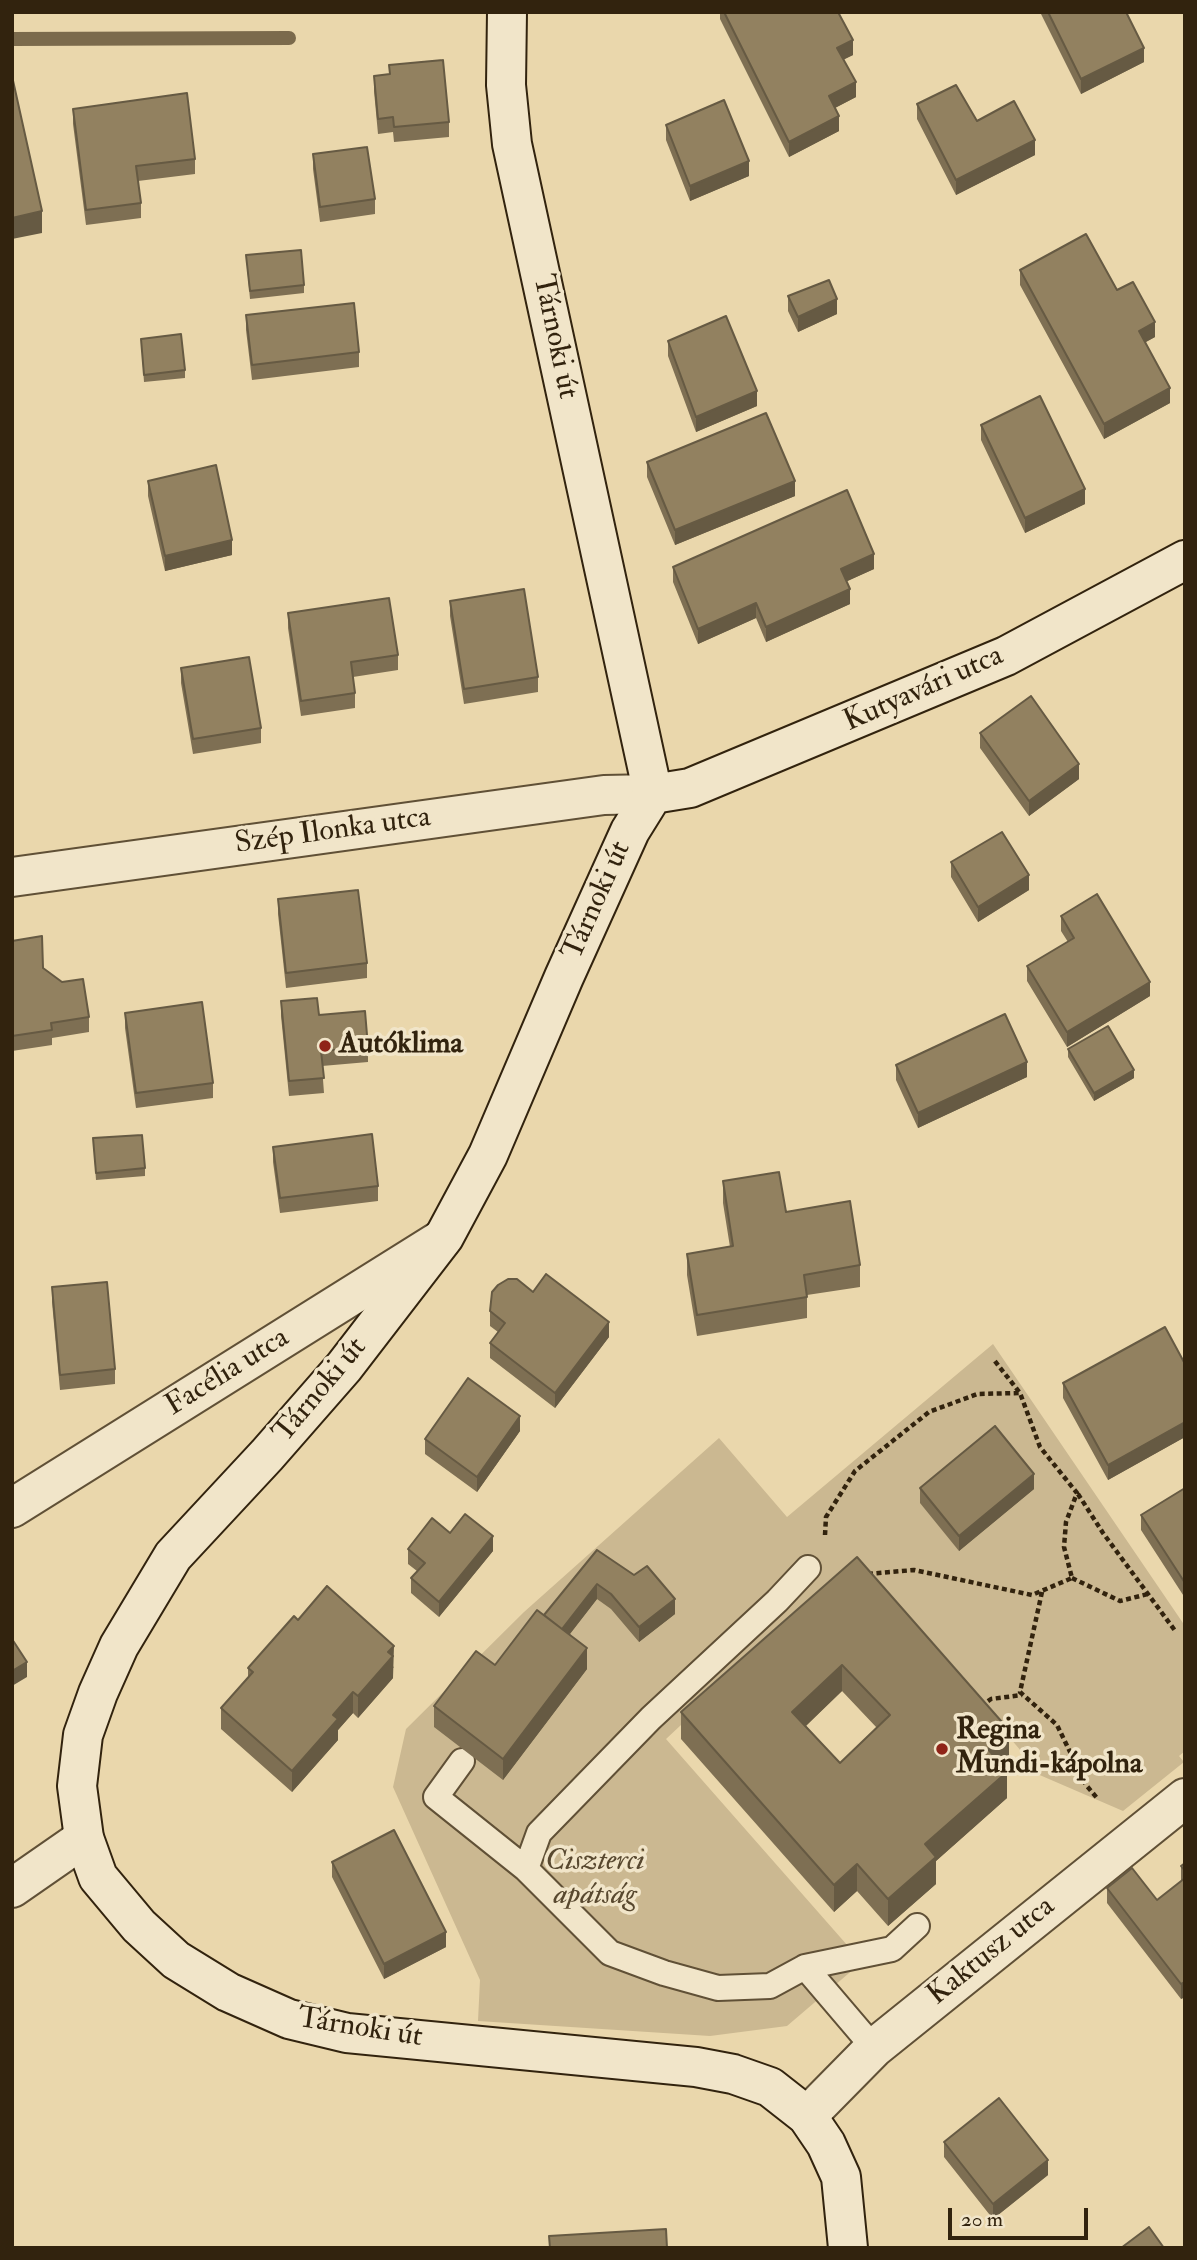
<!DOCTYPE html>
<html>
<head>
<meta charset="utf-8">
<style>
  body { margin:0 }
  #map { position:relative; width:1197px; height:2260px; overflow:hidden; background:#ead7ac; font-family:"IM FELL Double Pica",serif }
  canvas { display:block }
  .frame { position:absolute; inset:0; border:14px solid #32230e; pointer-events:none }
  .scale { position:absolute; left:948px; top:2208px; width:140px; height:32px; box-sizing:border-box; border:4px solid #32230e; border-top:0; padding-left:9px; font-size:21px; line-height:24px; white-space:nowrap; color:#32230e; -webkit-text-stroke:5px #f1e5c9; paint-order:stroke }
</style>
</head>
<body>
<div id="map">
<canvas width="1197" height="2260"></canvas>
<div class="frame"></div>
<div class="scale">20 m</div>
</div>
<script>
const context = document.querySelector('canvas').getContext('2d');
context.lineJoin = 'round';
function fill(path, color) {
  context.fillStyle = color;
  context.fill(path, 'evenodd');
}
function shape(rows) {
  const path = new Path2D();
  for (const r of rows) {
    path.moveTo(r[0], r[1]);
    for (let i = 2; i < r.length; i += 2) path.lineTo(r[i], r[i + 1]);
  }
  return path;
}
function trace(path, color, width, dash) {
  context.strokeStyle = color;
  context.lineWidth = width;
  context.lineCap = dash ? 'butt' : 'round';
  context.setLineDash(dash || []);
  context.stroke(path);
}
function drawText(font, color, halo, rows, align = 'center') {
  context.font = font + ' "IM FELL Double Pica",serif';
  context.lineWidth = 7;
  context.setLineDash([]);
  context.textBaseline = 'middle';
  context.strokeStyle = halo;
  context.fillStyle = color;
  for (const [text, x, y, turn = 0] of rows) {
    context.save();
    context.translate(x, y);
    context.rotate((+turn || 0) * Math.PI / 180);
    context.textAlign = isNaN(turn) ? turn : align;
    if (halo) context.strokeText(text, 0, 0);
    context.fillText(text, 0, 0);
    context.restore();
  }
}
fill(shape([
  [993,1344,1185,1626,1185,1751,1179,1756,1184,1762,1123,1811,1035,1773,1021,1751,859,1559,666,1739,862,1962,787,2026,710,2036,478,2021,480,1980,393,1787,406,1729,524,1612,719,1438,787,1517]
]), '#cbb891');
trace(shape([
  [12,39,289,38]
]), '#7b6a4c', 14);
const lane = shape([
  [808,1568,777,1601,651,1718,539,1833,526,1869,610,1953,664,1973,718,1988,770,1986,805,1967,874,2048],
  [462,1761,436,1797,526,1869],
  [805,1967,892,1949,917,1926]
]);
const street = shape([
  [12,877,604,795,653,794],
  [12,1508,442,1239],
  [12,1888,84,1838],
  [807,2116,874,2048,1185,1798]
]);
const secondary = shape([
  [507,12,506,85,512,144,653,794,630,831,564,977,488,1155,444,1237,344,1367,267,1455,173,1556,119,1646,98,1693,83,1735,77,1786,84,1838,98,1877,139,1926,176,1960,228,1992,289,2019,347,2033,696,2067,733,2074,770,2087,807,2116,826,2144,841,2177,848,2248],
  [653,794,690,788,1006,656,1185,560]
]);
trace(lane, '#605036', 28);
trace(street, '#605036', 42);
trace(secondary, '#32230e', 42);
trace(shape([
  [1078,1494,1103,1533,1176,1632],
  [825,1535,826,1517,855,1471,929,1412,977,1394,1019,1393],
  [868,1574,914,1570,1032,1595,1072,1578,1064,1547,1066,1522,1077,1493,1040,1447,1020,1393,994,1360],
  [1072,1578,1120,1601,1148,1594],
  [1042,1592,1020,1692,1057,1725,1086,1785,1097,1798],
  [981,1706,991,1699,1022,1695]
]), '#32230e', 4.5, [5, 3.5]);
trace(lane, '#f1e5c9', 24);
trace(street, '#f1e5c9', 38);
trace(secondary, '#f1e5c9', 38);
fill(shape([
  [720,12,838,12,853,55,844,59,856,97,835,108,839,131,789,157,720,19],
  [1040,12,1126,12,1144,62,1081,94],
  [389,65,449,122,449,137,394,142,393,132,378,134,374,91,374,76,389,74],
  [917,104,977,121,1035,155,956,195,917,119],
  [73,109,195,159,195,174,138,181,141,203,141,218,86,225,73,124],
  [666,125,749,176,690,201,666,140],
  [313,154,375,199,375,214,320,222,313,169],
  [246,255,304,285,304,293,250,299],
  [1020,270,1117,290,1155,337,1145,342,1170,403,1104,439,1020,285],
  [788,296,837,314,798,332,788,311],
  [246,315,359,352,359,367,252,380,246,330],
  [141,339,185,370,185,378,144,382],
  [668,341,757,406,696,432,668,356],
  [981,425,1085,504,1025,533,981,440],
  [647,462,795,496,675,545,647,477],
  [148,481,232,555,165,571,148,496],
  [673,567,874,569,847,581,850,604,766,642,756,618,698,644,673,582],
  [450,601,538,677,538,692,464,704,450,616],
  [288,613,398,655,398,670,353,677,355,693,355,708,301,716,288,628],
  [181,668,261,728,261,743,193,754,181,683],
  [980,733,1079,779,1029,816,980,748],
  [951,862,1029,890,978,922,951,877],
  [278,899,367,963,367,978,286,988,278,914],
  [1061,916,1150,996,1067,1047,1027,981,1027,966,1068,942,1061,931],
  [12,941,43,968,89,1017,89,1032,52,1038,52,1045,12,1051],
  [281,1001,319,1015,368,1047,368,1062,322,1066,324,1093,289,1096,281,1016],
  [125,1013,213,1083,213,1098,136,1108,125,1028],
  [1068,1049,1134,1078,1094,1101,1068,1057],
  [896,1065,1027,1077,918,1128,896,1080],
  [93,1138,145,1168,145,1176,96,1180],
  [273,1147,378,1186,378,1201,280,1213,273,1162],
  [723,1181,786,1212,860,1265,860,1287,807,1295,807,1318,697,1336,687,1275,687,1254,730,1247,723,1203],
  [52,1287,115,1369,115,1384,60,1390,52,1302],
  [533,1292,609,1337,555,1408,490,1358,490,1343,498,1332,490,1326,490,1311],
  [1185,1364,1185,1437,1108,1480,1063,1398,1063,1383],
  [520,1431,477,1492,425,1454,425,1439],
  [920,1488,1034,1489,959,1551,920,1503],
  [1185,1488,1185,1598,1141,1530,1141,1515],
  [450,1533,493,1551,439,1617,411,1593,411,1578,417,1571,408,1564,408,1549],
  [597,1550,675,1614,639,1642,611,1609,597,1599,570,1634,587,1669,503,1780,434,1727,434,1706,495,1665,544,1615],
  [857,1557,1009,1757,1001,1764,1007,1798,936,1861,936,1884,888,1926,857,1891,834,1912,681,1739,681,1712],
  [842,1691,877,1728,840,1763,806,1726],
  [298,1620,394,1667,393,1668,393,1678,358,1718,353,1713,338,1730,338,1740,292,1792,221,1729,221,1708,248,1678,248,1668],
  [332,1862,446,1947,384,1979,332,1877],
  [1185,1863,1185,1997,1181,1999,1107,1903,1107,1888,1157,1900,1181,1881,1181,1866],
  [944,2142,1048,2175,993,2219,944,2157]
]), '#7e6f53');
fill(shape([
  [853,40,853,55,837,63,837,48],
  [1144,48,1144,62,1081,94,1081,79],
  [856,82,856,97,829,111,829,96],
  [839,116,839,131,789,157,789,142],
  [1035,140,1035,155,956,195,956,180],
  [749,161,749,176,690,201,690,186],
  [42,211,42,233,12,239,12,218],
  [837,299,837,314,798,332,798,317],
  [1155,322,1155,337,1139,346,1139,331],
  [1170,388,1170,403,1104,439,1104,424],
  [757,391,757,406,696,432,696,417],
  [795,481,795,496,675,545,675,530],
  [1085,489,1085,504,1025,533,1025,518],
  [232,540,232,555,165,571,165,556],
  [874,554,874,569,841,584,841,569],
  [850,589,850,604,766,642,766,627],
  [756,603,756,618,698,644,698,629],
  [1079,764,1079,779,1029,816,1029,801],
  [1029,875,1029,890,978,922,978,907],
  [1150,982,1150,996,1067,1047,1067,1032],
  [1027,1062,1027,1077,918,1128,918,1113],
  [1134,1070,1134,1078,1094,1101,1094,1093],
  [609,1322,609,1337,555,1408,555,1393],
  [520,1416,520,1431,477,1492,477,1477],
  [1185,1422,1185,1437,1108,1480,1108,1465],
  [1034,1474,1034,1489,959,1551,959,1536],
  [493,1536,493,1551,439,1617,439,1602],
  [597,1584,597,1599,562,1644,562,1629],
  [675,1599,675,1614,639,1642,639,1627],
  [394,1646,393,1678,358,1718,358,1696,388,1652],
  [587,1648,587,1669,503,1780,503,1759],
  [27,1662,27,1677,12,1686,12,1671],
  [842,1665,842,1691,792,1739,792,1712],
  [353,1692,353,1713,338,1730,338,1740,292,1792,292,1771,333,1715],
  [1009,1730,1009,1757,988,1776,988,1749],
  [1007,1772,1007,1798,936,1861,936,1884,888,1926,888,1899,925,1844],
  [857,1864,857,1891,834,1912,834,1885],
  [446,1932,446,1947,384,1979,384,1964],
  [1185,1982,1185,1997,1181,1999,1181,1984],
  [1048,2160,1048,2175,993,2219,993,2204]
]), '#665a43');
const building = shape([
  [724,12,838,12,853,40,837,48,856,82,829,96,839,116,789,142,724,12],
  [1048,12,1126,12,1144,48,1081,79,1048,12],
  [443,60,449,122,394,127,393,117,378,119,374,76,390,74,389,65,443,60],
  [12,76,42,211,12,218,12,76],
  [956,85,977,121,1014,101,1035,140,956,180,917,104,956,85],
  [187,93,195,159,136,166,141,203,86,210,73,109,187,93],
  [724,100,749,161,690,186,666,125,724,100],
  [367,147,375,199,320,207,313,154,367,147],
  [1086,234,1117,290,1133,282,1155,322,1139,331,1170,388,1104,424,1020,270,1086,234],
  [301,250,304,285,250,291,246,255,301,250],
  [829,280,837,299,798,317,788,296,829,280],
  [354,303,359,352,252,365,246,315,354,303],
  [726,316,757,391,696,417,668,341,726,316],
  [181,334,185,370,144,375,141,339,181,334],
  [1040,396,1085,489,1025,518,981,425,1040,396],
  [766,413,795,481,675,530,647,462,766,413],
  [216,465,232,540,165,556,148,481,216,465],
  [847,490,874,554,841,569,850,589,766,627,756,603,698,629,673,567,847,490],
  [524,589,538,677,464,689,450,601,524,589],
  [389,598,398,655,351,662,355,693,301,701,288,613,389,598],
  [249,657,261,728,193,739,181,668,249,657],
  [1031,696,1079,764,1029,801,980,733,1031,696],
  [1002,832,1029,875,978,907,951,862,1002,832],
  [358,890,367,963,286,973,278,899,358,890],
  [1097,894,1150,982,1067,1032,1027,966,1074,938,1061,916,1097,894],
  [42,936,43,968,62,982,83,979,89,1017,51,1023,52,1030,12,1036,12,941,42,936],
  [317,998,319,1015,365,1011,368,1047,321,1051,324,1078,289,1081,281,1001,317,998],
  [202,1002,213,1083,136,1093,125,1013,202,1002],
  [1005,1014,1027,1062,918,1113,896,1065,1005,1014],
  [1108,1026,1134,1070,1094,1093,1068,1049,1108,1026],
  [372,1134,378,1186,280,1198,273,1147,372,1134],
  [142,1135,145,1168,96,1173,93,1138,142,1135],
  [779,1172,786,1212,850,1201,860,1265,804,1275,807,1297,697,1315,687,1254,733,1246,723,1181,779,1172],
  [546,1274,609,1322,555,1393,490,1343,505,1323,490,1311,492,1292,498,1285,508,1279,517,1279,533,1292,546,1274],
  [107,1282,115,1369,60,1375,52,1287,107,1282],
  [1165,1327,1185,1364,1185,1422,1108,1465,1063,1383,1165,1327],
  [468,1378,520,1416,477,1477,425,1439,468,1378],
  [995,1426,1034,1474,959,1536,920,1488,995,1426],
  [1185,1488,1185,1583,1141,1515,1185,1488],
  [465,1514,493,1536,439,1602,411,1578,425,1563,408,1549,432,1518,450,1533,465,1514],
  [597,1550,634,1575,647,1566,675,1599,639,1627,611,1594,597,1584,562,1629,544,1615,597,1550],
  [857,1557,1009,1730,988,1749,1007,1772,925,1844,936,1857,888,1899,857,1864,834,1885,681,1712,857,1557],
  [842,1665,890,1715,840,1763,792,1712,842,1665],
  [327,1586,394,1646,388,1652,393,1656,358,1696,353,1692,333,1715,338,1719,292,1771,221,1708,253,1672,248,1668,294,1616,298,1620,327,1586],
  [537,1610,587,1648,503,1759,434,1706,476,1651,495,1665,537,1610],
  [12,1639,27,1662,12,1671,12,1639],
  [394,1830,446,1932,384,1964,332,1862,394,1830],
  [1185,1863,1185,1871,1181,1866,1185,1863],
  [1132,1868,1157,1900,1185,1878,1185,1982,1181,1984,1107,1888,1132,1868],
  [999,2098,1048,2160,993,2204,944,2142,999,2098],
  [1149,2227,1164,2248,1121,2248,1149,2227],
  [666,2229,667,2248,550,2248,549,2236,666,2229]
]);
fill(building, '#928160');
trace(building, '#665a43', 2);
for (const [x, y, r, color] of [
  [325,1046,7,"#8f2418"],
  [942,1749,7,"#8f2418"]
]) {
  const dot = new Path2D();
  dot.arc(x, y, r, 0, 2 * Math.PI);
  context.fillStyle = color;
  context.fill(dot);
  trace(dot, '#f1e5c9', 2.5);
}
drawText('30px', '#32230e', '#f1e5c9', [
  ["Tárnoki út",554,337,78],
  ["Kutyavári utca",924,690,-24],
  ["Szép Ilonka utca",333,832,-8],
  ["Tárnoki út",598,901,-66],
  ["Facélia utca",228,1373,-32],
  ["Tárnoki út",321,1391,-50],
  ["Kaktusz utca",992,1952,-39],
  ["Tárnoki út",360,2029,9]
]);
drawText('bold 30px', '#32230e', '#f1e5c9', [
  ["Autóklima",339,1046],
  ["Regina",956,1732],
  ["Mundi-kápolna",956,1766]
], 'left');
drawText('italic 30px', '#58482f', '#f1e5c9', [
  ["Ciszterci",595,1863],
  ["apátság",595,1897]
]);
</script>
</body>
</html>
